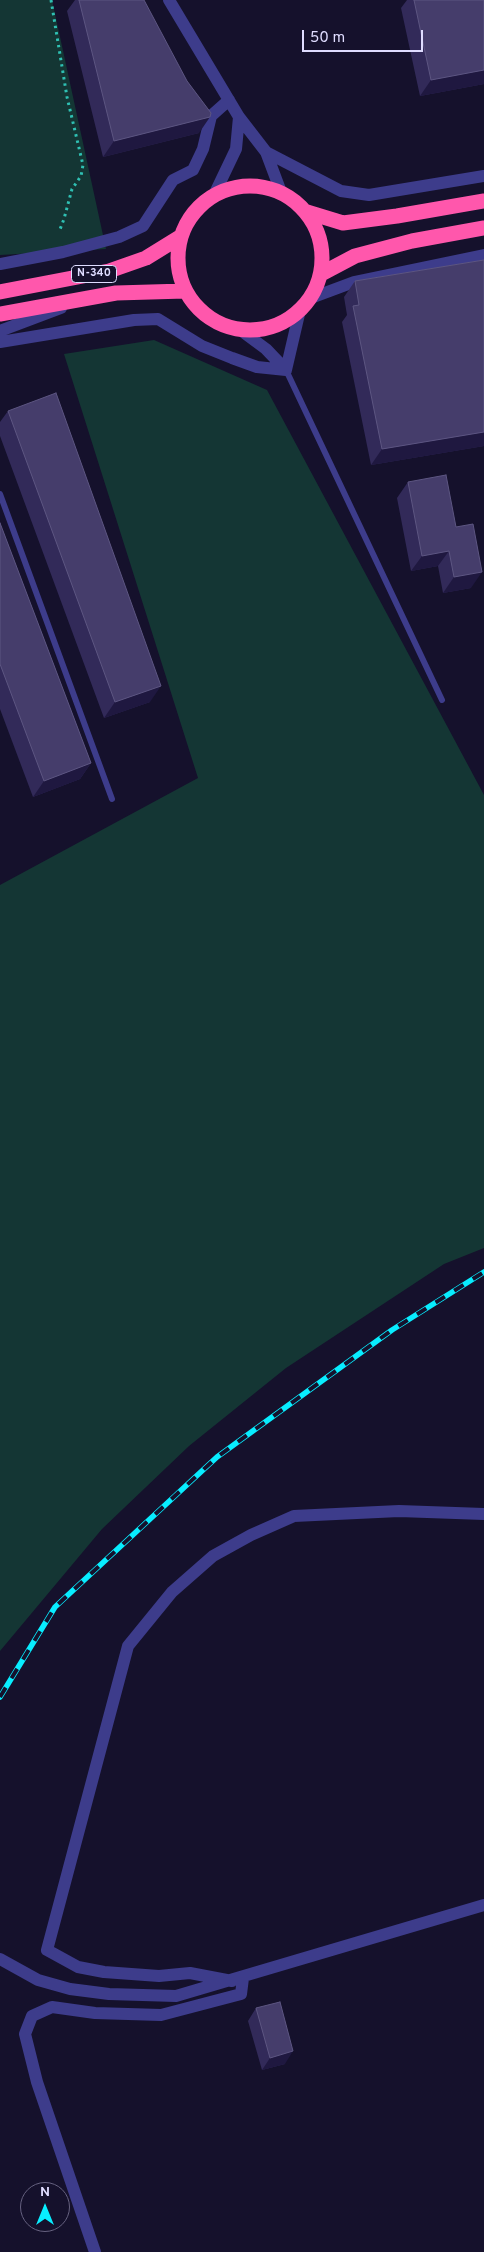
<!DOCTYPE html>
<html>
<head>
<meta charset="utf-8">
<style>
  body { margin:0 }
  #map { position:relative; width:484px; height:2252px; overflow:hidden; background:#15112c; font-family:Overpass,sans-serif }
  canvas { display:block }
  .north { position:absolute; left:20px; top:2182px; width:50px; height:50px; box-sizing:border-box; background:#15112c; border:1px solid #666280; border-radius:50%; rotate:0deg; font-size:14px; font-weight:700; line-height:20px; text-align:center; color:#dfdcff }
  .north::after { content:''; display:block; margin:auto; width:18px; height:22px; background:#08edff; clip-path:polygon(50% 0,100% 100%,50% 72%,0 100%) }
  .scale { position:absolute; left:302px; top:30px; width:121px; height:22px; box-sizing:border-box; border:2px solid #dfdcff; border-top:0; padding-left:6px; font-size:15px; line-height:18px; white-space:nowrap; color:#dfdcff; -webkit-text-stroke:4px #15112c; paint-order:stroke }
</style>
</head>
<body>
<div id="map">
<canvas width="484" height="2252"></canvas>
<div class="north">N</div>
<div class="scale">50 m</div>
</div>
<script>
const context = document.querySelector('canvas').getContext('2d');
context.lineJoin = 'round';
function fill(path, color) {
  context.fillStyle = color;
  context.fill(path, 'evenodd');
}
function shape(rows) {
  const path = new Path2D();
  for (const r of rows) {
    if (r.length === 3) {
      path.moveTo(r[0] + r[2], r[1]);
      path.arc(r[0], r[1], r[2], 0, 2 * Math.PI);
      continue;
    }
    path.moveTo(r[0], r[1]);
    for (let i = 2; i < r.length; i += 2) path.lineTo(r[i], r[i + 1]);
  }
  return path;
}
function trace(path, color, width, dash) {
  context.strokeStyle = color;
  context.lineWidth = width;
  context.lineCap = dash ? 'butt' : 'round';
  context.setLineDash(dash || []);
  context.stroke(path);
}
function drawText(font, color, halo, rows, align = 'center') {
  context.font = font + ' Overpass,sans-serif';
  context.lineWidth = 5;
  context.setLineDash([]);
  context.textBaseline = 'middle';
  context.strokeStyle = halo;
  context.fillStyle = color;
  for (const [text, x, y, turn = 0] of rows) {
    context.save();
    context.translate(x, y);
    context.rotate((+turn || 0) * Math.PI / 180);
    context.textAlign = isNaN(turn) ? turn : align;
    if (halo) context.strokeText(text, 0, 0);
    context.fillText(text, 0, 0);
    context.restore();
  }
}
fill(shape([
  [0,0,52,0,106,249,0,255],
  [154,340,267,390,484,795,484,1248,444,1264,286,1368,189,1446,102,1529,0,1651,0,885,198,778,64,354]
]), '#143634');
trace(shape([
  [51,0,67,97,83,165,81,176,72,189,64,219,59,232]
]), '#2fc0b3', 3, [2.5, 4]);
trace(shape([
  [286,370,442,700],
  [0,494,112,799]
]), '#3d3c8b', 6);
trace(shape([
  [169,0,239,117,266,152,281,192],
  [266,152,341,191,369,195,484,176],
  [214,195,236,149,239,117],
  [0,264,63,252,119,237,143,226,173,180,193,170,203,149,211,116,229,100],
  [311,298,354,282,484,255],
  [239,329,266,349,286,370],
  [0,331,61,308],
  [0,342,134,320,158,319,202,346,232,358,257,367,286,370],
  [286,370,300,310],
  [0,1959,38,1980,70,1989,109,1994,176,1996,484,1905],
  [232,1981,190,1973,159,1976,104,1972,78,1967,47,1950,128,1646,172,1592,213,1556,251,1535,294,1516,399,1511,484,1514],
  [95,2252,37,2082,25,2034,32,2016,52,2007,95,2013,161,2015,241,1994,243,1978]
]), '#3d3c8b', 12);
trace(shape([
  [250,258,72],
  [307,212,343,223,397,216,484,201],
  [321,274,355,256,412,241,484,228],
  [0,292,109,271,146,258,180,237],
  [0,314,116,293,185,291]
]), '#ff57ac', 15);
const rail = shape([
  [0,1697,55,1607,217,1457,392,1330,484,1272]
]);
trace(rail, '#08edff', 5.5);
trace(rail, '#15112c', 4, [11]);
fill(shape([
  [75,0,144,0,199,133,103,157,67,11],
  [407,0,484,0,484,84,420,96,401,8],
  [484,260,484,446,371,465,342,322,347,315,344,297,355,281],
  [8,411,150,702,104,718,0,436,0,422],
  [408,482,456,527,471,588,443,593,438,566,411,571,397,498],
  [0,523,91,763,80,779,33,797,0,709],
  [256,2008,285,2064,262,2070,248,2021]
]), '#322a59');
fill(shape([
  [484,70,484,84,420,96,431,80],
  [210,117,199,133,103,157,114,141],
  [484,432,484,446,371,465,382,449],
  [449,551,438,566,411,571,422,556],
  [482,572,471,588,443,593,454,577],
  [161,686,150,702,104,718,115,702],
  [91,763,80,779,33,797,44,781],
  [293,2051,285,2064,262,2070,270,2058]
]), '#1f1840');
const building = shape([
  [79,0,144,0,187,81,211,113,210,117,114,141,79,0],
  [414,0,484,0,484,70,431,80,414,0],
  [484,260,484,432,382,449,353,306,359,305,355,281,484,260],
  [56,393,161,686,115,702,8,411,56,393],
  [446,475,456,527,473,524,482,572,454,577,449,551,422,556,408,482,446,475],
  [0,523,91,763,44,781,0,664,0,523],
  [280,2002,293,2051,270,2058,256,2008,280,2002]
]);
fill(building, '#453d6b');
trace(building, '#5d5682', 1);
for (const [x, y, w] of [
  [94,274,45]
]) {
  const box = new Path2D();
  box.roundRect(x - w / 2, y - 8.5, w, 17, 4);
  context.fillStyle = '#15112c';
  context.fill(box);
  trace(box, '#dfdcff', 1);
}
drawText('bold 11px', '#dfdcff', null, [
  ["N-340",94,274]
]);
</script>
</body>
</html>
